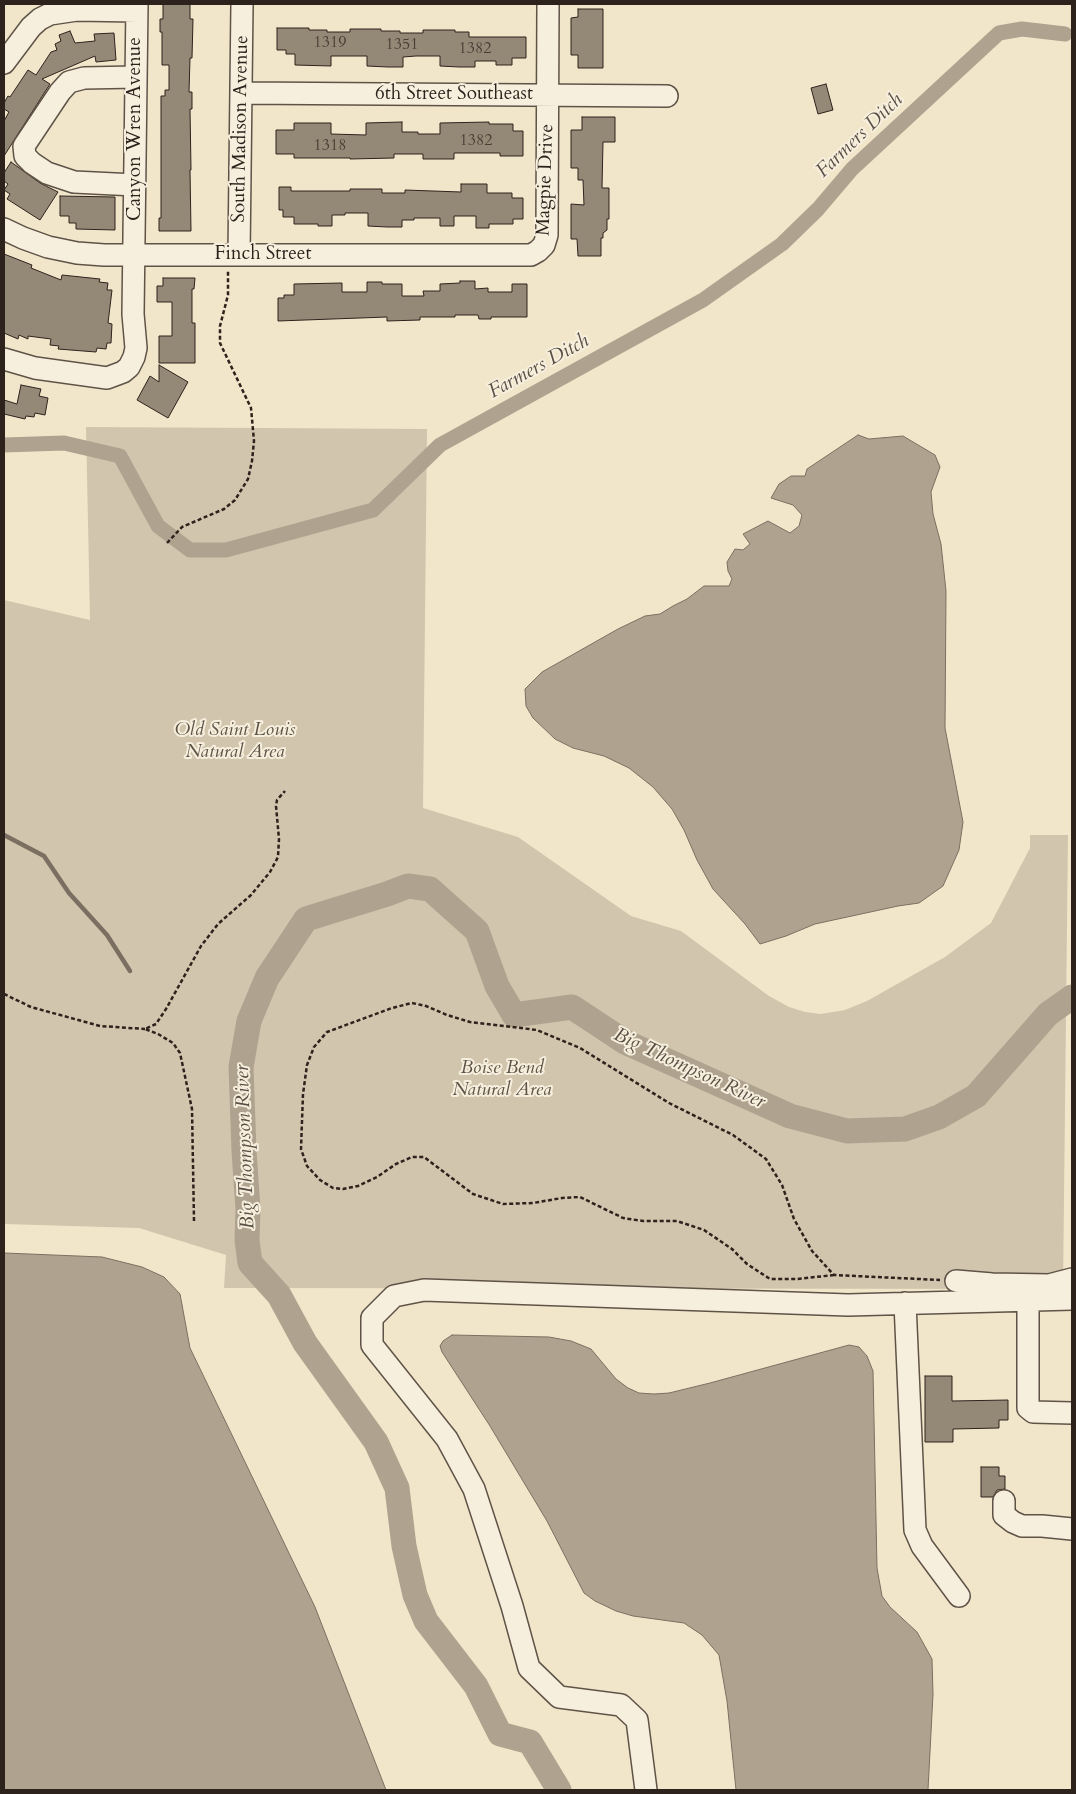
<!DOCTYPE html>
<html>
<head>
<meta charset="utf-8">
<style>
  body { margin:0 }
  #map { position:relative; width:1076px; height:1794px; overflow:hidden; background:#f2e6ca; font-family:Cardo,serif }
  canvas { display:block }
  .frame { position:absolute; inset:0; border:5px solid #2e221d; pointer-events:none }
</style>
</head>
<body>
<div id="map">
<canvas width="1076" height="1794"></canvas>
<div class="frame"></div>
</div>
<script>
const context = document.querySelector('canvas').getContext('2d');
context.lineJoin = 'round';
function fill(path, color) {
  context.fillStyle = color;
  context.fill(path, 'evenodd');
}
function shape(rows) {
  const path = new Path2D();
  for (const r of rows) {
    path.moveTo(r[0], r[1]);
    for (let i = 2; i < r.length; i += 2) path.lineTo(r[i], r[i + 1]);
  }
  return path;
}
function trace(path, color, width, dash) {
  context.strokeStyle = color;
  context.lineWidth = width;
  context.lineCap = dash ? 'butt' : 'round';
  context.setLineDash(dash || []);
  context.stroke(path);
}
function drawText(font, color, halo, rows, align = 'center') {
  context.font = font + ' Cardo,serif';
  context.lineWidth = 4;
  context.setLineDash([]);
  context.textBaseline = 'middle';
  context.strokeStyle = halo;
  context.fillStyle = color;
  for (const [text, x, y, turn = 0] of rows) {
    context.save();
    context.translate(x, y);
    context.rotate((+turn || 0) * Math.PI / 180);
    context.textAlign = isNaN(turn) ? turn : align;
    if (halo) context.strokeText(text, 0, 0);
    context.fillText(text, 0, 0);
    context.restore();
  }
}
fill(shape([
  [86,427,427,429,423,808,518,837,631,916,681,931,769,996,789,1007,805,1012,821,1014,845,1010,867,1001,945,957,991,923,1030,848,1030,835,1068,835,1063,1289,224,1288,226,1255,139,1228,4,1224,4,600,90,620]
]), '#d1c5ad');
const water = shape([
  [858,435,869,439,903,436,935,455,940,467,931,492,933,514,941,544,946,591,945,728,963,822,959,850,943,886,919,903,898,906,815,924,786,936,760,944,745,924,713,889,697,860,684,830,672,809,653,787,629,768,604,756,573,748,555,739,533,718,526,706,525,689,542,672,618,629,645,616,660,614,673,606,687,599,704,586,729,586,732,579,728,571,727,562,735,549,743,550,750,544,743,534,768,521,790,533,799,526,802,515,793,505,771,498,779,484,791,476,805,476,807,469,858,435],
  [4,1253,102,1257,142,1267,164,1277,180,1294,190,1348,315,1607,386,1790,4,1790,4,1253],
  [452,1335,549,1337,571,1341,591,1349,616,1379,628,1388,639,1393,654,1394,669,1393,710,1383,849,1345,859,1347,867,1356,873,1371,877,1568,882,1596,890,1607,917,1632,932,1659,933,1694,928,1790,736,1790,727,1701,719,1655,702,1635,684,1623,633,1616,616,1611,595,1601,584,1593,547,1521,490,1426,442,1352,440,1346,443,1341,452,1335]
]);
fill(water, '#afa38f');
trace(water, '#7b6f61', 1);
trace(shape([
  [4,835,44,856,69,893,107,935,130,971]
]), '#7b6f61', 4.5);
trace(shape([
  [4,445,64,443,120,456,158,526,190,550,226,550,373,510,440,445,703,300,782,244,818,209,852,169,999,33,1022,29,1065,34]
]), '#afa38f', 15);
trace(shape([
  [559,1790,530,1742,500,1734,476,1686,426,1621,415,1595,404,1546,397,1488,376,1442,305,1343,279,1295,250,1263,247,1240,248,1209,244,1151,241,1067,249,1021,267,978,306,919,387,894,408,886,430,889,477,931,497,986,514,1015,572,1007,625,1042,790,1116,847,1131,905,1129,939,1117,976,1096,1048,1014,1072,997]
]), '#afa38f', 25);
const building = shape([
  [163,4,190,4,190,19,193,19,192,58,190,58,189,92,192,92,192,109,190,109,191,170,190,170,191,231,159,231,159,218,161,218,161,96,165,96,165,90,169,90,169,65,162,65,162,32,160,32,160,19,163,19,163,4],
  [578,9,603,9,603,68,578,68,578,55,571,55,571,18,578,17,578,9],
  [277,28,309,28,309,30,327,30,327,32,350,32,350,29,381,29,381,31,400,31,400,33,423,33,423,30,455,30,455,32,469,32,469,37,526,37,526,58,512,58,512,65,496,65,496,61,475,61,475,67,459,67,440,66,440,56,416,56,403,57,403,67,388,67,367,66,367,56,331,56,331,66,295,65,295,54,286,54,286,50,277,50,277,28],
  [70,31,75,43,95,41,94,34,114,33,116,60,96,62,95,56,42,79,50,84,4,156,4,121,9,112,4,109,4,103,8,96,10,97,28,70,36,75,51,52,57,50,55,44,61,41,59,35,70,31],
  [826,84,833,110,818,114,811,88,826,84],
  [582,117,615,117,615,142,603,142,602,188,609,188,609,219,607,219,607,230,603,233,603,238,601,238,601,256,578,256,577,239,571,239,571,204,584,205,583,180,578,180,578,168,571,168,571,130,582,130,582,117],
  [402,122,402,132,418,132,418,134,440,134,440,123,489,122,489,124,513,124,513,131,523,131,523,156,500,156,500,153,454,153,454,159,423,159,423,154,394,154,394,158,350,159,350,158,294,158,294,154,276,154,276,130,294,130,294,123,331,123,331,134,366,135,366,123,402,122],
  [11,162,40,183,58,192,40,220,7,199,10,194,4,190,8,184,4,181,4,173,11,162],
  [461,184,487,184,487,193,512,193,512,198,523,198,523,219,513,219,513,224,489,224,489,228,476,228,476,216,454,216,454,226,440,226,440,218,414,218,414,220,402,220,402,227,387,227,368,226,368,213,345,213,345,215,332,215,332,226,318,226,318,224,294,224,294,217,283,217,283,210,279,210,279,187,291,187,291,191,350,191,350,189,382,189,382,193,405,193,405,190,461,192,461,184],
  [60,196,115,197,115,230,76,229,76,223,69,223,69,216,60,216,60,196],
  [4,254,32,265,31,268,61,280,62,275,100,279,99,282,108,283,107,290,112,290,108,323,112,324,111,343,107,343,106,349,97,348,96,352,58,349,59,346,50,345,51,339,28,336,28,339,19,335,18,339,4,333,4,254],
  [163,278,195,278,194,289,192,289,192,323,195,323,195,363,159,363,159,336,172,336,172,302,157,302,157,286,163,286,163,278],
  [460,281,475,281,475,289,488,288,488,292,512,292,512,284,527,284,527,317,491,317,491,319,479,319,478,315,455,315,455,317,420,317,420,320,387,321,387,317,278,321,278,298,284,298,284,295,294,295,294,284,342,283,342,292,367,292,367,282,382,282,382,284,402,284,402,296,424,296,423,291,440,291,440,284,460,283,460,281],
  [159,365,188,382,168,418,137,400,150,376,159,382,159,365],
  [21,385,41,389,39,396,48,398,45,415,35,413,34,417,26,416,25,419,4,414,4,400,17,404,21,385],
  [925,1376,952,1376,952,1401,1008,1400,1008,1420,999,1420,999,1428,953,1429,953,1442,925,1442,925,1376],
  [981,1467,999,1467,999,1476,1005,1476,1005,1489,997,1490,993,1497,981,1497,981,1467]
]);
fill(building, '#948877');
trace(building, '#2e221d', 1);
const minor = shape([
  [4,63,31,27,40,19,50,14,77,10,137,11],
  [242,93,667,96],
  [135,185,74,182,47,173,32,163,25,156,24,146,60,92,69,82,84,78,136,77],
  [4,229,23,238,48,247,77,253,104,255,531,255,538,251,544,245,547,235,548,4],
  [239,255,242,4],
  [4,359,35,368,107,378,123,372,129,367,134,357,136,348,133,314,137,4],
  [956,1281,992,1284,1049,1285,1072,1279],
  [1028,1300,1028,1408,1033,1412,1072,1413],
  [905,1303,915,1530,922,1546,959,1596],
  [1004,1501,1004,1515,1013,1522,1022,1526,1042,1526,1072,1529],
  [646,1790,637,1720,621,1705,559,1697,529,1668,512,1606,474,1489,447,1439,372,1345,372,1318,394,1296,424,1290,848,1305,1072,1299]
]);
trace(minor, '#5f5348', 24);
trace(shape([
  [167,543,182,527,224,509,235,500,248,479,252,461,254,441,251,408,220,343,220,326,228,295,228,271],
  [4,994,31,1007,100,1026,145,1029],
  [194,1221,192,1109,180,1053,173,1043,158,1034,145,1029,156,1024,166,1009,201,946,218,924,251,895,270,872,278,857,279,839,276,806,277,800,285,791],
  [834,1275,797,1279,770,1279,747,1264,732,1249,704,1230,677,1221,643,1221,623,1218,580,1197,562,1198,533,1203,503,1204,473,1194,424,1157,412,1157,396,1164,377,1177,358,1186,343,1189,333,1188,320,1180,307,1166,301,1149,303,1094,307,1065,314,1047,327,1032,392,1008,412,1003,426,1006,447,1015,470,1022,537,1030,580,1048,669,1103,733,1135,766,1159,782,1185,794,1219,812,1251,834,1275,940,1280]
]), '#2e221d', 2.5, [4, 2.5]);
trace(minor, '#f7efdd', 21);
drawText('16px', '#483c34', null, [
  ["1319",330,43],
  ["1351",402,45],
  ["1382",475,49],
  ["1382",476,141],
  ["1318",330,146]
]);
drawText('19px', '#2e221d', '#f7efdd', [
  ["6th Street Southeast",454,95],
  ["Canyon Wren Avenue",136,129,-90],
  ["South Madison Avenue",241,129,-89],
  ["Magpie Drive",546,180,-88],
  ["Finch Street",263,255]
]);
drawText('italic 19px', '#5f5348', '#f7efdd', [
  ["Old Saint Louis",235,731],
  ["Natural Area",235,753],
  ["Boise Bend",502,1069],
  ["Natural Area",502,1091]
]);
drawText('italic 20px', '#5b4f45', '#f7efdd', [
  ["Farmers Ditch",860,136,-44],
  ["Farmers Ditch",539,367,-29],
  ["Big Thompson River",689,1069,25],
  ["Big Thompson River",246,1147,-92]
]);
</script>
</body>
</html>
